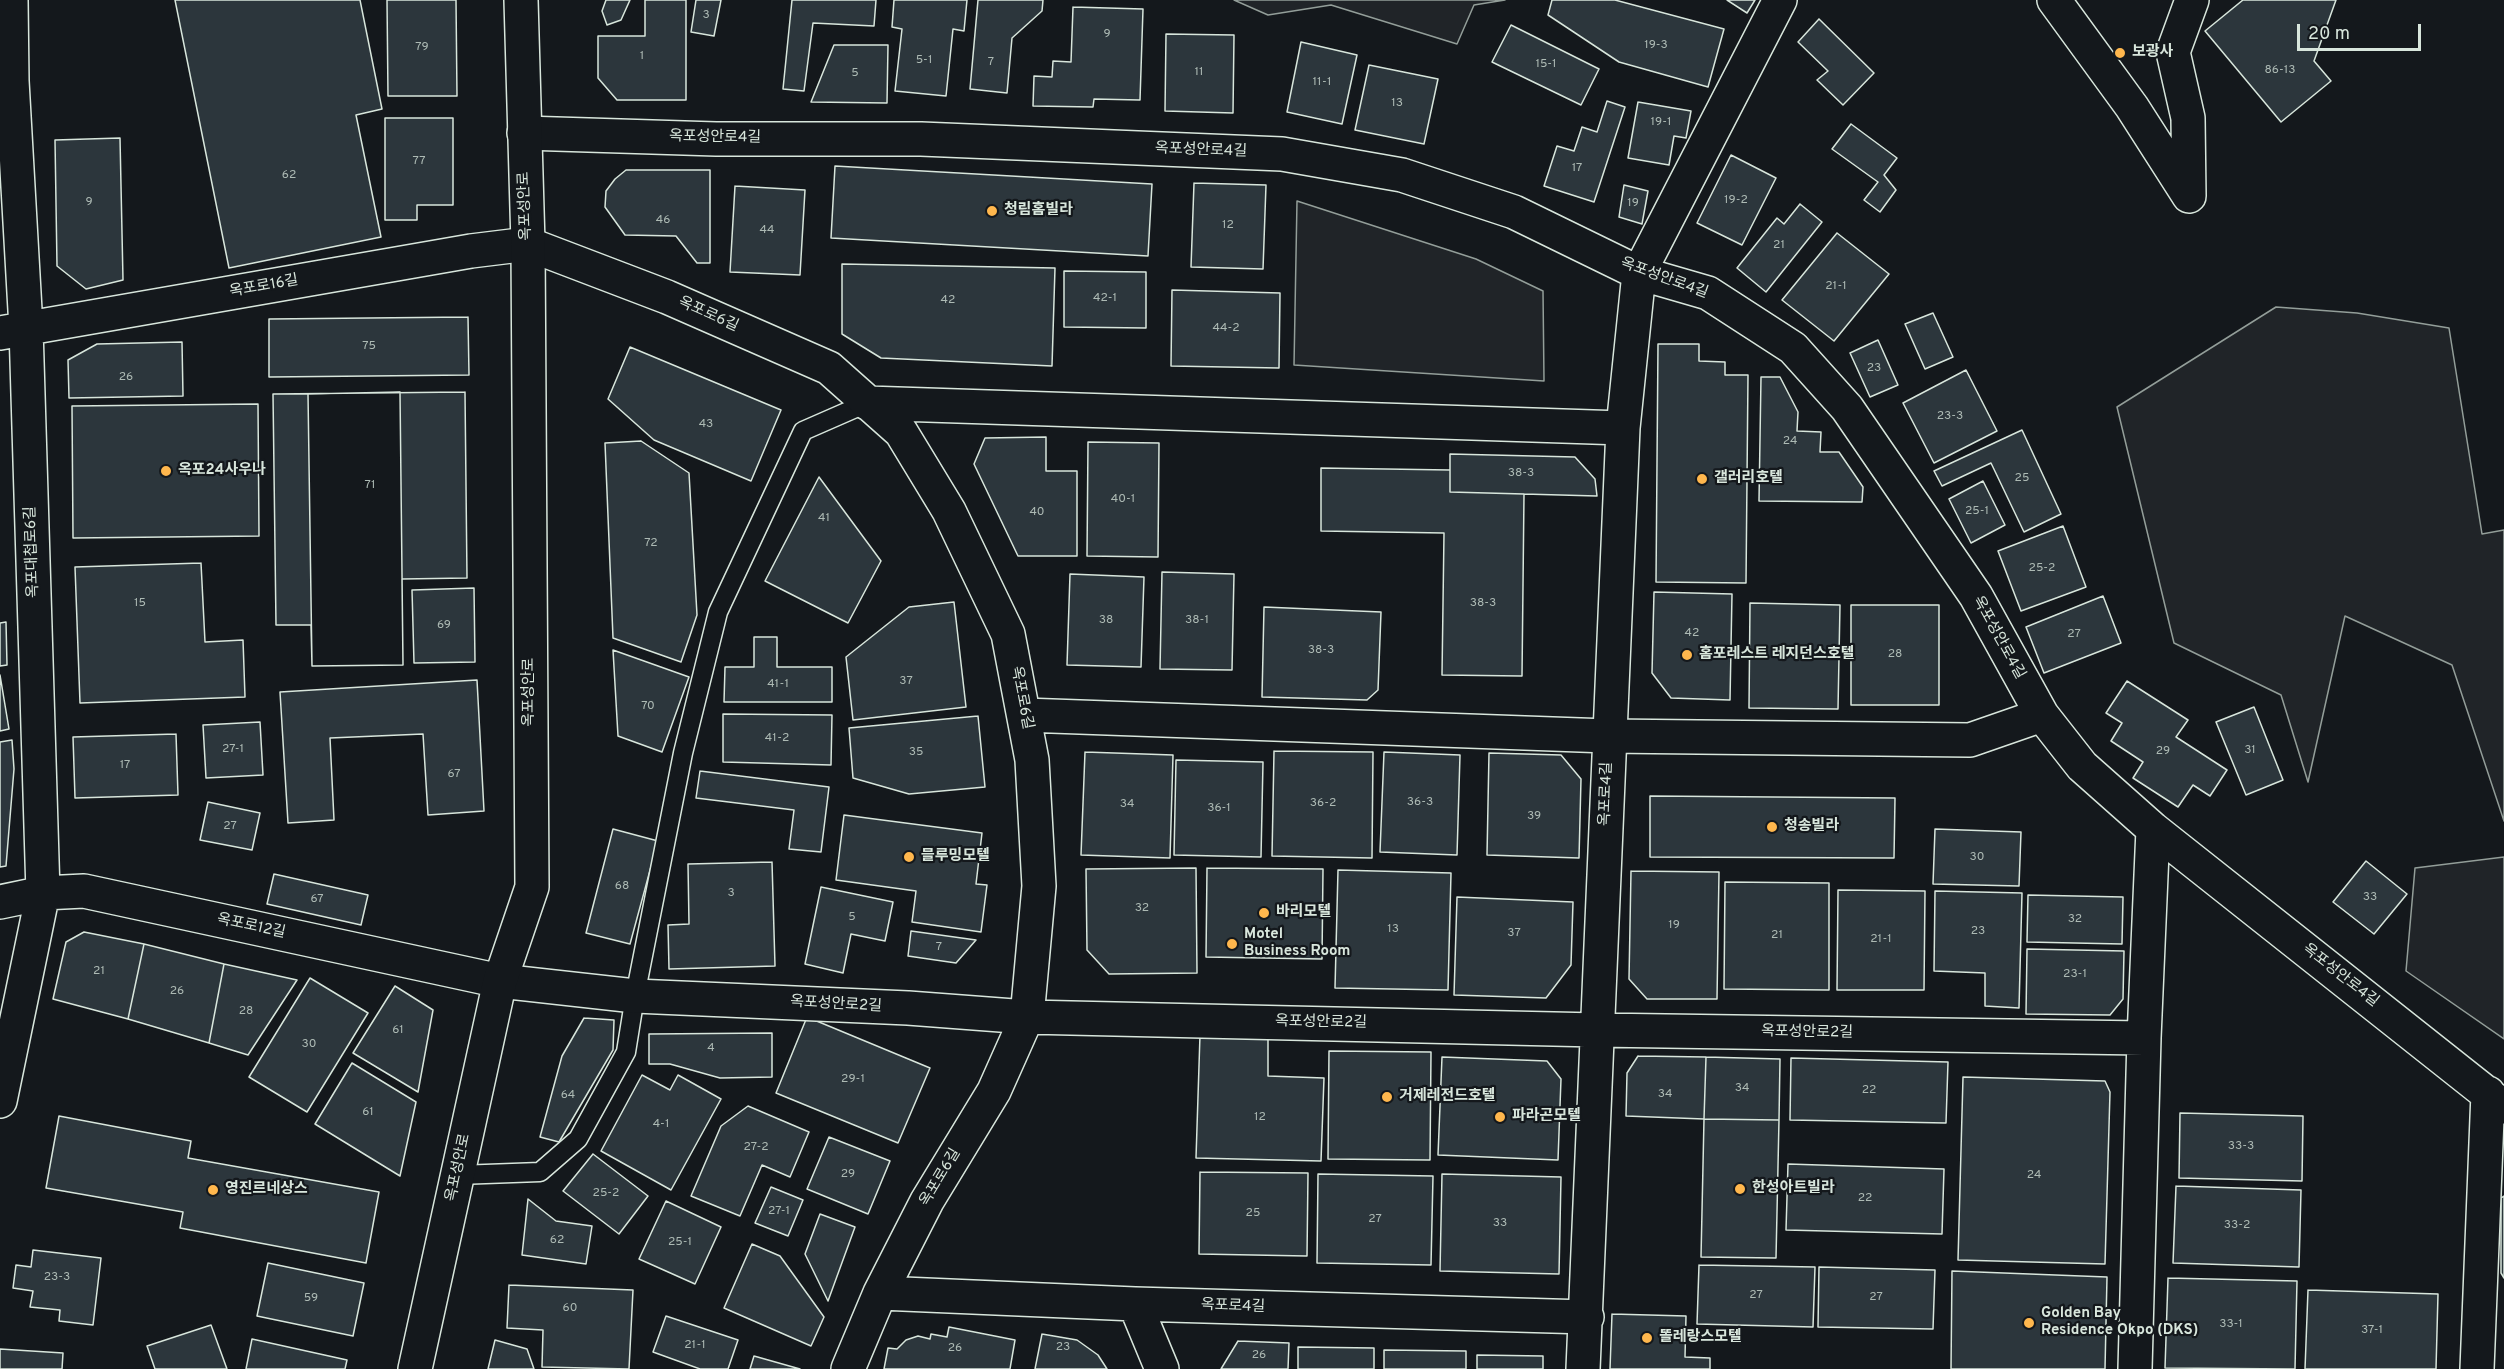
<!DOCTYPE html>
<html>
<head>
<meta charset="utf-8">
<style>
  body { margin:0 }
  #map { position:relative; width:2504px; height:1369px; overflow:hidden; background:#14181c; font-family:Overpass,sans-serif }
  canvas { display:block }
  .scale { position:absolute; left:2297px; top:24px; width:124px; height:27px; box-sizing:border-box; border:3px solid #d8e6dc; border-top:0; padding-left:8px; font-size:18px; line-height:21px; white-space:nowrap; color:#d8e6dc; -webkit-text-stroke:4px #14181c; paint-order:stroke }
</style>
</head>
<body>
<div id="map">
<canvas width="2504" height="1369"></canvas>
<div class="scale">20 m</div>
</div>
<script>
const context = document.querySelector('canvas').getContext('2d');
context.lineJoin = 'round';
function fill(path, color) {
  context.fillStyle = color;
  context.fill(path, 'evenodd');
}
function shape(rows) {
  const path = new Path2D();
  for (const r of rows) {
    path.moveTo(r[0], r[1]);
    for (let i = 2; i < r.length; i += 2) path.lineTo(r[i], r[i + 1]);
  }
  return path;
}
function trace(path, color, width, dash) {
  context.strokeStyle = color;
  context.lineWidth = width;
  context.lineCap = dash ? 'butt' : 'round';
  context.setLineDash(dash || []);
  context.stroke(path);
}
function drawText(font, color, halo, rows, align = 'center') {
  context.font = font + ' Overpass,"Noto Sans KR",sans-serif';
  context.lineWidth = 4.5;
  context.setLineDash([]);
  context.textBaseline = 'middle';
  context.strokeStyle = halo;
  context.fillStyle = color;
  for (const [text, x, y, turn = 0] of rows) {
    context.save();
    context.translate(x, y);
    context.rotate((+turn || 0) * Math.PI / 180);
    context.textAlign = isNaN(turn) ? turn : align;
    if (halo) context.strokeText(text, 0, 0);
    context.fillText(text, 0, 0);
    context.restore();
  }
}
const green = shape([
  [1234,0,1505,0,1474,5,1457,44,1331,5,1268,15,1234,0],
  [1297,201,1476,259,1543,291,1544,381,1294,365,1297,201],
  [2276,307,2357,313,2449,328,2482,534,2504,530,2504,821,2452,665,2345,616,2308,782,2281,695,2174,643,2117,407,2276,307],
  [2504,857,2504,1039,2406,971,2415,868,2504,857]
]);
fill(green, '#202428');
trace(green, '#939e99', 1.5);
const building = shape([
  [175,0,360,0,382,109,356,115,381,237,229,268,175,0],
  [387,0,456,0,457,96,388,96,387,0],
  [606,0,630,0,621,20,607,25,602,11,606,0],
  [645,0,686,0,686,100,617,100,598,78,598,36,645,36,645,0],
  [696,0,721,0,714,36,691,32,696,0],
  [792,0,876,0,874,26,813,23,804,91,783,89,792,0],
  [894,0,967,0,964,31,953,29,946,96,895,91,902,29,892,27,894,0],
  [978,0,1043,0,1042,11,1012,38,1007,93,970,89,978,0],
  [1552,0,1615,0,1724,29,1708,87,1619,62,1548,15,1552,0],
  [1727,0,1755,0,1747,13,1727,0],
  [2243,0,2336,0,2314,61,2331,81,2281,122,2205,31,2243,0],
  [1073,7,1143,9,1140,100,1094,99,1093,107,1033,106,1034,76,1052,77,1053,61,1071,62,1073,7],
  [1819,19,1874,73,1843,105,1817,80,1828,71,1798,42,1819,19],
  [1511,25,1599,69,1581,105,1492,62,1511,25],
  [1166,34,1234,35,1233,113,1165,111,1166,34],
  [1301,42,1357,55,1342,124,1287,112,1301,42],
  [834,45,888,45,887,103,811,102,834,45],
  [1369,65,1438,79,1424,144,1355,130,1369,65],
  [1607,101,1625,107,1594,202,1544,186,1557,146,1574,151,1582,127,1597,132,1607,101],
  [1638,102,1691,111,1686,138,1674,136,1669,165,1628,158,1638,102],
  [385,118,453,118,453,205,417,205,417,220,385,220,385,118],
  [1851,124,1897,158,1884,175,1896,190,1880,212,1864,200,1878,182,1832,149,1851,124],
  [120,138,123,280,86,289,57,266,55,140,120,138],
  [1731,155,1776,178,1742,245,1697,223,1731,155],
  [835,166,1152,184,1148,256,831,238,835,166],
  [626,170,710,170,710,263,697,263,676,236,625,235,605,207,606,191,615,179,626,170],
  [1194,183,1266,185,1263,269,1191,267,1194,183],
  [1624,185,1648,191,1642,224,1619,217,1624,185],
  [735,186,805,190,800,275,730,272,735,186],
  [1800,204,1822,222,1766,292,1737,268,1777,218,1784,224,1800,204],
  [1837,233,1889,274,1834,341,1782,300,1837,233],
  [842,264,1055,268,1052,366,881,358,842,334,842,264],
  [1064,271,1146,272,1146,328,1064,327,1064,271],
  [1172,290,1280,293,1279,368,1171,366,1172,290],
  [1933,313,1953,357,1925,369,1905,324,1933,313],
  [468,317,469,375,269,377,269,319,468,317],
  [1878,340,1898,385,1870,397,1850,353,1878,340],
  [182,342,183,396,69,398,68,360,97,344,182,342],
  [1658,344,1699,344,1699,361,1725,362,1725,375,1748,375,1746,583,1656,582,1658,344],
  [630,347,781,410,751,481,654,440,608,399,630,347],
  [1966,370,1997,431,1934,463,1903,403,1966,370],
  [1761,377,1780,377,1798,412,1797,431,1821,432,1820,452,1839,452,1863,487,1862,502,1759,501,1761,377],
  [400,392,403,665,312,666,308,394,400,392],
  [465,392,467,578,402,579,403,665,312,666,311,625,276,625,273,394,465,392],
  [258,404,259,536,73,538,72,406,258,404],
  [2022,430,2061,514,2024,532,1991,463,1942,486,1934,471,2022,430],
  [1046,437,1046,471,1077,471,1077,556,1018,556,974,464,985,438,1046,437],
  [641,441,689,473,697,615,681,662,613,638,605,443,641,441],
  [1088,442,1159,443,1158,557,1087,556,1088,442],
  [1450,454,1575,457,1595,479,1597,496,1450,492,1450,454],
  [1321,468,1450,470,1450,492,1524,494,1522,676,1442,675,1444,533,1321,531,1321,468],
  [819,477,881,561,848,623,765,581,819,477],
  [1983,481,2005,525,1971,543,1949,499,1983,481],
  [2063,526,2086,587,2021,611,1998,551,2063,526],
  [201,563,205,642,243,640,245,697,80,703,75,567,201,563],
  [1162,572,1234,574,1232,670,1160,669,1162,572],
  [1070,574,1144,577,1141,667,1067,665,1070,574],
  [474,588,475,662,414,663,412,590,474,588],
  [1654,592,1732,594,1730,700,1671,698,1652,673,1654,592],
  [2103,596,2121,643,2044,673,2026,627,2103,596],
  [954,602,966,707,853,720,846,657,909,607,954,602],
  [1750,603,1840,605,1838,709,1749,708,1750,603],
  [1851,605,1939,605,1939,705,1851,705,1851,605],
  [1264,607,1381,612,1378,690,1367,700,1262,697,1264,607],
  [6,622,7,665,0,666,0,623,6,622],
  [754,637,777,637,777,667,832,667,832,702,724,702,725,667,754,667,754,637],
  [613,650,689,677,662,752,618,736,613,650],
  [0,675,9,729,0,731,0,675],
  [477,680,484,811,428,815,423,734,330,738,334,820,288,823,280,692,477,680],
  [2127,681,2188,720,2176,737,2227,770,2210,796,2193,785,2178,807,2133,778,2143,762,2111,741,2122,723,2106,713,2127,681],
  [2254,707,2283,780,2246,795,2216,722,2254,707],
  [723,714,832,715,831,765,723,762,723,714],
  [978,716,985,787,909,794,853,778,849,728,978,716],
  [260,722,263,775,206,778,203,725,260,722],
  [176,734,178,795,75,798,73,737,176,734],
  [12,740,14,769,6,866,0,867,0,742,12,740],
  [1274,751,1373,752,1372,858,1272,856,1274,751],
  [1085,752,1173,755,1170,858,1081,855,1085,752],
  [1384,752,1460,755,1457,855,1380,852,1384,752],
  [1489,753,1561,755,1581,779,1579,858,1487,855,1489,753],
  [1176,760,1263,762,1261,857,1174,855,1176,760],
  [700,771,829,787,821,852,789,849,794,810,696,798,700,771],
  [1650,796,1895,798,1894,858,1650,857,1650,796],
  [208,802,260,813,252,850,200,840,208,802],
  [844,815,982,833,976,884,987,885,981,932,912,922,916,891,836,880,844,815],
  [613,829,658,841,630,944,586,933,613,829],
  [1935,829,2021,832,2019,886,1933,884,1935,829],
  [2366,861,2407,894,2374,934,2333,902,2366,861],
  [772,862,775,966,669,969,668,925,689,924,688,864,772,862],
  [1196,868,1197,973,1109,974,1087,950,1086,869,1196,868],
  [1207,868,1323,869,1322,959,1206,957,1207,868],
  [1338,870,1451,873,1448,990,1335,988,1338,870],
  [1631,871,1719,872,1717,999,1647,999,1629,979,1631,871],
  [274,874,368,895,361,925,267,904,274,874],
  [1725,882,1829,883,1829,990,1724,989,1725,882],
  [821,887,893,902,885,941,851,934,843,973,805,964,821,887],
  [1838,890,1925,891,1924,990,1837,990,1838,890],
  [1935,891,2022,893,2019,1008,1985,1006,1985,973,1934,971,1935,891],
  [2028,895,2123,897,2122,944,2027,942,2028,895],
  [1457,897,1573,902,1571,965,1546,998,1454,995,1457,897],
  [911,931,976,940,956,963,908,956,911,931],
  [84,932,144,944,128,1019,53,999,66,942,84,932],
  [144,944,224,964,209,1043,128,1019,144,944],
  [2027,949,2124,951,2123,999,2110,1015,2026,1014,2027,949],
  [224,964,297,980,248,1055,209,1043,224,964],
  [310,978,368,1013,307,1112,249,1077,310,978],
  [395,986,433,1010,418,1092,353,1053,395,986],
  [807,1017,930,1068,898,1143,776,1093,807,1017],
  [584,1018,614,1020,613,1050,559,1142,540,1137,562,1056,584,1018],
  [772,1033,772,1077,720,1078,670,1064,649,1064,649,1034,772,1033],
  [1200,1035,1268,1037,1268,1076,1324,1078,1321,1161,1196,1158,1200,1035],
  [1329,1051,1431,1052,1430,1160,1328,1159,1329,1051],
  [1638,1056,1706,1057,1704,1119,1626,1116,1627,1073,1638,1056],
  [1442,1057,1547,1061,1561,1079,1558,1160,1438,1155,1442,1057],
  [1706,1057,1780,1059,1779,1120,1704,1119,1706,1057],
  [1791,1058,1948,1062,1946,1123,1790,1120,1791,1058],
  [352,1063,416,1102,400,1176,315,1124,352,1063],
  [642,1075,670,1090,678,1075,721,1099,671,1190,601,1151,642,1075],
  [1963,1077,2105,1081,2110,1092,2105,1264,1958,1260,1963,1077],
  [748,1106,809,1132,790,1177,762,1165,740,1216,691,1196,721,1126,748,1106],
  [2180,1113,2303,1116,2302,1181,2179,1178,2180,1113],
  [59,1116,191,1141,188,1158,379,1192,366,1263,180,1228,183,1212,46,1188,59,1116],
  [1704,1119,1779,1120,1776,1258,1701,1257,1704,1119],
  [829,1137,890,1161,868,1214,807,1189,829,1137],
  [593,1154,648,1196,619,1234,563,1191,593,1154],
  [1788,1164,1944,1169,1942,1234,1786,1230,1788,1164],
  [1200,1172,1308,1173,1307,1256,1199,1254,1200,1172],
  [1318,1174,1433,1176,1431,1265,1317,1263,1318,1174],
  [1442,1174,1561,1177,1559,1274,1440,1271,1442,1174],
  [2176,1186,2301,1190,2299,1267,2173,1263,2176,1186],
  [771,1187,803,1200,788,1236,755,1223,771,1187],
  [2504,1196,2504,1278,2501,1273,2501,1198,2504,1196],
  [528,1199,556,1221,592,1226,586,1264,522,1255,528,1199],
  [666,1201,721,1227,695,1284,639,1259,666,1201],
  [820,1214,855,1227,828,1301,805,1254,820,1214],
  [752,1244,780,1256,824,1317,811,1346,724,1308,752,1244],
  [33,1250,101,1258,93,1325,59,1321,60,1310,30,1307,33,1291,13,1288,16,1265,31,1267,33,1250],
  [268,1263,364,1283,353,1336,257,1316,268,1263],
  [1699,1265,1815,1267,1813,1327,1697,1324,1699,1265],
  [1819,1267,1935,1270,1933,1329,1818,1327,1819,1267],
  [1952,1271,2107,1277,2105,1369,1951,1369,1952,1271],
  [2168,1278,2297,1281,2295,1369,2165,1368,2168,1278],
  [509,1285,633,1290,629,1369,542,1367,543,1330,507,1328,509,1285],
  [2308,1290,2438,1294,2436,1369,2305,1369,2308,1290],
  [1612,1314,1686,1316,1685,1357,1710,1358,1710,1369,1610,1369,1612,1314],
  [666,1316,738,1340,728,1369,700,1369,653,1352,666,1316],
  [211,1325,227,1369,155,1369,147,1346,211,1325],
  [949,1327,1015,1340,1010,1369,884,1369,888,1348,897,1349,906,1340,918,1336,930,1339,931,1334,947,1337,949,1327],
  [1042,1334,1077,1340,1098,1355,1107,1369,1035,1369,1042,1334],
  [252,1339,347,1360,345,1369,246,1369,252,1339],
  [495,1340,527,1349,534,1369,488,1369,495,1340],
  [1238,1341,1289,1343,1288,1369,1221,1369,1238,1341],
  [1298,1347,1374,1348,1374,1369,1298,1369,1298,1347],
  [0,1349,63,1353,62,1369,0,1369,0,1349],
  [1384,1350,1466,1351,1466,1369,1384,1369,1384,1350],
  [1477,1355,1543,1356,1543,1369,1477,1369,1477,1355],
  [754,1356,800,1369,750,1369,754,1356]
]);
fill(building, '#2c363c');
trace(building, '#d8e6dc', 1.5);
const lane = shape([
  [458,1175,540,1172,578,1139,626,1052,635,996,683,753,718,612,803,431,867,403]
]);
const street = shape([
  [2054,0,2132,107,2189,196,2188,118,2173,52,2192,0],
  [524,133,716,139,921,139,1282,154,1402,175,1514,212,1639,273,1708,293,1793,348,1847,408,1976,596,2042,715,2082,766,2153,829,2504,1107],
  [0,333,471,251,528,244,667,297,829,368,901,432,949,511,1008,634,1032,760,1039,886,1027,1017,994,1091,927,1201,880,1293,848,1369],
  [867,403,1623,428],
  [1024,715,1608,736,1970,740,2042,715],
  [0,902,43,893,84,891,500,981,635,996,908,1008,1027,1017,1597,1030,2144,1038],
  [0,1101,43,893,26,328,12,81,11,0],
  [880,1293,1135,1304,1587,1317],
  [1135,1304,1162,1369],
  [1583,1369,1623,428,1639,273,1780,0],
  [2135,1369,2144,1038,2153,829],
  [2477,1369,2488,1093]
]);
const secondary = shape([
  [415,1369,500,981,532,887,528,244,521,0]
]);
trace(lane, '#d8e6dc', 21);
trace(street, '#d8e6dc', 36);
trace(secondary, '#d8e6dc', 36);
trace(lane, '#14181c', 18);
trace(street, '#14181c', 33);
trace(secondary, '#14181c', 33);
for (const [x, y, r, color] of [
  [2120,53,6,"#ffb74d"],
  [992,211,6,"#ffb74d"],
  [166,471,6,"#ffb74d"],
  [1702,479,6,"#ffb74d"],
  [1687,655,6,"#ffb74d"],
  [1772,827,6,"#ffb74d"],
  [909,857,6,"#ffb74d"],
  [1264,913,6,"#ffb74d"],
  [1232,944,6,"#ffb74d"],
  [1387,1097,6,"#ffb74d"],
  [1500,1117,6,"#ffb74d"],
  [1740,1189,6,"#ffb74d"],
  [213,1190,6,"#ffb74d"],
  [2029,1323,6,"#ffb74d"],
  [1647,1338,6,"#ffb74d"]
]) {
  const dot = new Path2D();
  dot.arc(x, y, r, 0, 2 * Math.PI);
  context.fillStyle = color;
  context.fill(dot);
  trace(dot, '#14181c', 2);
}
drawText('12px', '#adbab4', null, [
  ["3",706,16],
  ["9",1107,35],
  ["19-3",1656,46],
  ["79",422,48],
  ["1",642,57],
  ["5-1",924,61],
  ["7",991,63],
  ["15-1",1546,65],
  ["86-13",2280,71],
  ["11",1199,73],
  ["5",855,74],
  ["11-1",1322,83],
  ["13",1397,104],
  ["19-1",1661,123],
  ["77",419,162],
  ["17",1577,169],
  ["62",289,176],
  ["19-2",1736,201],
  ["9",89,203],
  ["19",1633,204],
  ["46",663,221],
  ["12",1228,226],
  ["44",767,231],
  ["21",1779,246],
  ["21-1",1836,287],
  ["42-1",1105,299],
  ["42",948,301],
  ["44-2",1226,329],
  ["75",369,347],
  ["23",1874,369],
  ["26",126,378],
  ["23-3",1950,417],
  ["43",706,425],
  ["24",1790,442],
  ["38-3",1521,474],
  ["25",2022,479],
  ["71",370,486],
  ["40-1",1123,500],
  ["25-1",1977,512],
  ["40",1037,513],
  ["41",824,519],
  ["72",651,544],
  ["25-2",2042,569],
  ["15",140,604],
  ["38-3",1483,604],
  ["38",1106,621],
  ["38-1",1197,621],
  ["69",444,626],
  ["42",1692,634],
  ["27",2074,635],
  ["38-3",1321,651],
  ["28",1895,655],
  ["37",906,682],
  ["41-1",778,685],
  ["70",648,707],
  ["41-2",777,739],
  ["27-1",233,750],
  ["31",2250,751],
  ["29",2163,752],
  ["35",916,753],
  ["17",125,766],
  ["67",454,775],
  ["36-3",1420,803],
  ["36-2",1323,804],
  ["34",1127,805],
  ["36-1",1219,809],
  ["39",1534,817],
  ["27",230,827],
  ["30",1977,858],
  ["68",622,887],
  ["3",731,894],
  ["33",2370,898],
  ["67",317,900],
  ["32",1142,909],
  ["5",852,918],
  ["32",2075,920],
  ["19",1674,926],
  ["13",1393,930],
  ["23",1978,932],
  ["37",1514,934],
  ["21",1777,936],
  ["21-1",1881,940],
  ["7",939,948],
  ["21",99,972],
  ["23-1",2075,975],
  ["26",177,992],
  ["28",246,1012],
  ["61",398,1031],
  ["30",309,1045],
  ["4",711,1049],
  ["29-1",853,1080],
  ["34",1742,1089],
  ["22",1869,1091],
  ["34",1665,1095],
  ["64",568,1096],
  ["61",368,1113],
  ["12",1260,1118],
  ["4-1",661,1125],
  ["33-3",2241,1147],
  ["27-2",756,1148],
  ["29",848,1175],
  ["24",2034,1176],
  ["25-2",606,1194],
  ["22",1865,1199],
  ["27-1",779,1212],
  ["25",1253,1214],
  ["27",1375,1220],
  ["33",1500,1224],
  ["33-2",2237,1226],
  ["62",557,1241],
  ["25-1",680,1243],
  ["23-3",57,1278],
  ["27",1756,1296],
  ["27",1876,1298],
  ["59",311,1299],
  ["60",570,1309],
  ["33-1",2231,1325],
  ["37-1",2372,1331],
  ["21-1",695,1346],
  ["23",1063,1348],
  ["26",955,1349],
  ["26",1259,1356]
]);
drawText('bold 15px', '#d8e6dc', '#14181c', [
  ["보광사",2132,53],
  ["청림홈빌라",1004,211],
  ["옥포24사우나",178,471],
  ["갤러리호텔",1714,479],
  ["홈포레스트 레지던스호텔",1699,655],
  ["청송빌라",1784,827],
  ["믈루밍모텔",921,857],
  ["바리모텔",1276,913],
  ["Motel",1244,935],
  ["Business Room",1244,952],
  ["거제레전드호텔",1399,1097],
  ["파라곤모텔",1512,1117],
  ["한성아트빌라",1752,1189],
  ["영진르네상스",225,1190],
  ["Golden Bay",2041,1314],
  ["Residence Okpo (DKS)",2041,1331],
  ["똘레랑스모텔",1659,1338]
], 'left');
drawText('15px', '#d8e6dc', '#14181c', [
  ["옥포성안로4길",715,138,1],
  ["옥포성안로4길",1201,151,2],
  ["옥포성안로",526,206,-92],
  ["옥포성안로4길",1664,279,20],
  ["옥포로16길",264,287,-10],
  ["옥포로6길",708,315,24],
  ["옥포대첩로6길",33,552,-92],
  ["옥포성안로4길",1998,638,61],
  ["옥포성안로",530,692,-90],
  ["옥포로6길",1021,698,79],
  ["옥포로4길",1607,794,-88],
  ["옥포로12길",251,927,12],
  ["옥포성안로4길",2340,976,38],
  ["옥포성안로2길",836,1005,3],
  ["옥포성안로2길",1321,1023,1],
  ["옥포성안로2길",1807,1033,1],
  ["옥포성안로",459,1168,-78],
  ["옥포로6길",941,1178,-59],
  ["옥포로4길",1233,1307,2]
]);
</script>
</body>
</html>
